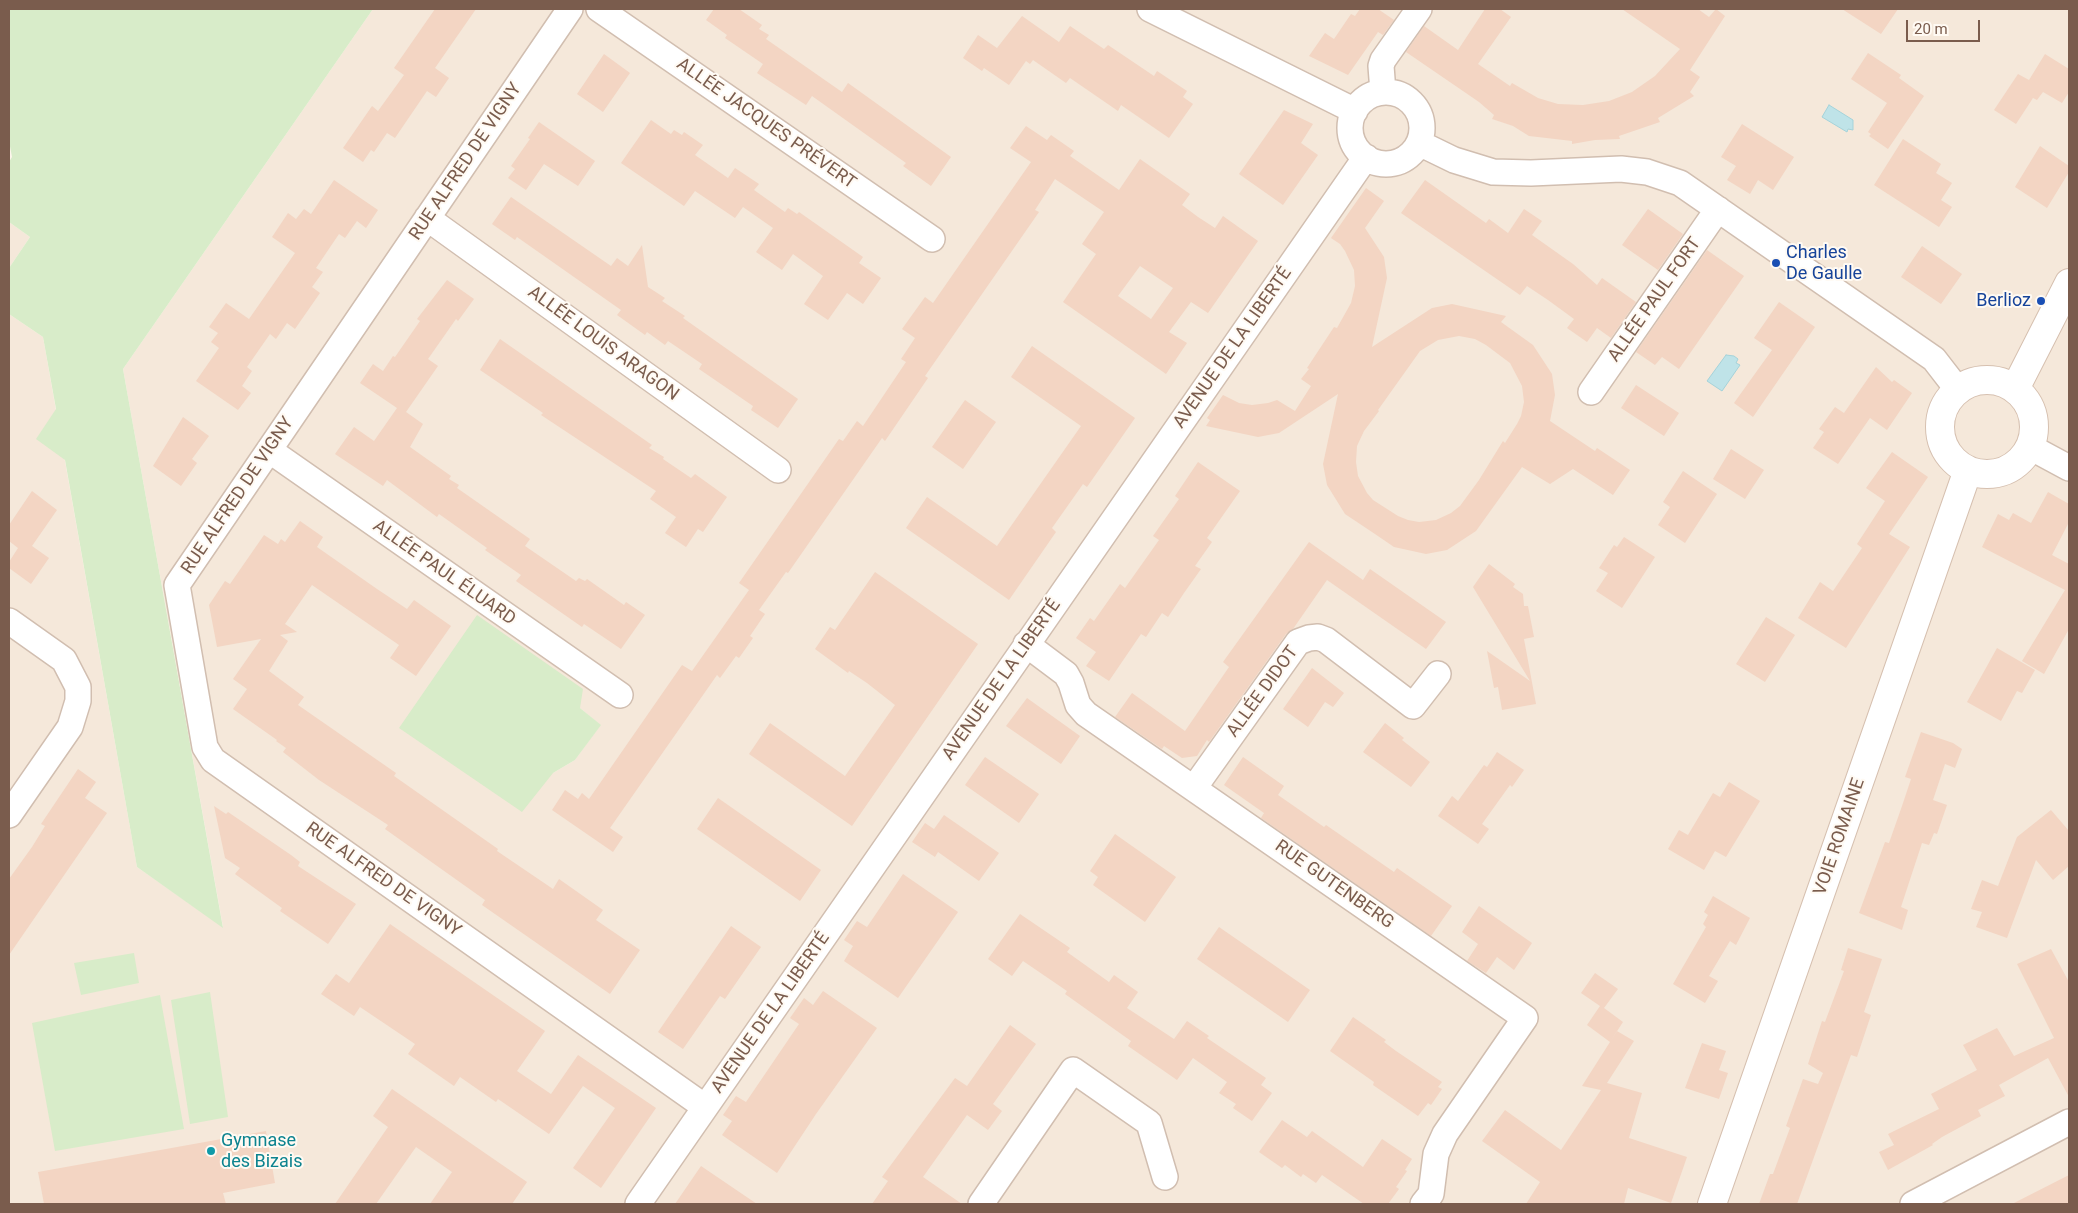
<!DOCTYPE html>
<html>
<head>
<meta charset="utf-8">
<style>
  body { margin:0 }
  #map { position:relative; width:2078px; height:1213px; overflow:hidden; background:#fdf6ec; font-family:Roboto,sans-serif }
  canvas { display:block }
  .frame { position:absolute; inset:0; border:10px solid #7a5c4d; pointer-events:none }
  .scale { position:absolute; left:1906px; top:20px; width:74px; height:22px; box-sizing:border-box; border:2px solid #7a5c4d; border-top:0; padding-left:6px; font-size:15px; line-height:18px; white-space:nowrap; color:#7a5c4d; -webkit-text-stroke:4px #fffaf3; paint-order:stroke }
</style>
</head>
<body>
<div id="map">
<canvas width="2078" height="1213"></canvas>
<div class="frame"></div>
<div class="scale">20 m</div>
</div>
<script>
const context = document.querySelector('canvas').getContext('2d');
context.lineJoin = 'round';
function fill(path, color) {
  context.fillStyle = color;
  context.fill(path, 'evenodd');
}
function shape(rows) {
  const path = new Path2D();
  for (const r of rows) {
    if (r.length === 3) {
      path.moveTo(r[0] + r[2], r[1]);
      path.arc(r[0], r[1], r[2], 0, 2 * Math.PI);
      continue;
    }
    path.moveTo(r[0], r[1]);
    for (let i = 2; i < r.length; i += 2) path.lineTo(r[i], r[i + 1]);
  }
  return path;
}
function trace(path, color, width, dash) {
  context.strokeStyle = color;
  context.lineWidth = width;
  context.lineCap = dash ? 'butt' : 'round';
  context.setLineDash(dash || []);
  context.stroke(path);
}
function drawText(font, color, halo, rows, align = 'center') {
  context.font = font + ' Roboto,sans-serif';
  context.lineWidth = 4;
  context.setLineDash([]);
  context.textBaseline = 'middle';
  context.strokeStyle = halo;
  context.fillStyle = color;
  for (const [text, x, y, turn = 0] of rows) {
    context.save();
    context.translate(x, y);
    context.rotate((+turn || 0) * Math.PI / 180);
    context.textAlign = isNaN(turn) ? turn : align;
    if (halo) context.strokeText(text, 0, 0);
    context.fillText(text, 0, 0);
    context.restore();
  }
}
fill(shape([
  [373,9,2069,9,2069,1204,9,1204,9,314,43,337,137,867,223,927,123,369],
  [580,708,600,725,575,760,553,773],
  [9,222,30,237,9,268]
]), '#f5e8da');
fill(shape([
  [9,9,373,9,123,369,223,928,137,867,65,460,36,439,56,409,43,337,9,314,9,268,30,237,9,222,9,162,12,157,9,141],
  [477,615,583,689,580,708,601,725,575,760,553,773,522,812,399,728],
  [134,953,139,983,81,995,74,963],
  [210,992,228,1117,190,1124,171,1000],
  [160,995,184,1129,55,1151,32,1023]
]), '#d8ecc9');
const water = shape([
  [1829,105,1853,120,1853,130,1848,129,1847,132,1822,117,1829,105],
  [1726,355,1734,356,1738,359,1736,363,1740,365,1722,391,1707,381,1726,355]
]);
fill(water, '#bfe3e8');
trace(water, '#a5d3da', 1);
fill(shape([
  [435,9,476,9,435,68,449,78,436,97,427,91,395,138,387,133,374,152,371,150,363,162,343,148,372,106,378,111,404,75,394,68],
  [714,9,739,9,762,25,759,29,769,35,766,39,842,92,848,83,951,157,931,186,903,166,906,163,812,96,806,105,757,73,763,64,725,38,727,35,706,20],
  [1360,9,1378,9,1394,20,1383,35,1378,32,1348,75,1309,56,1325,33,1334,39,1351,14,1355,16],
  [1485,9,1500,9,1511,17,1478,64,1510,86,1512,83,1538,98,1558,104,1583,105,1609,101,1632,92,1655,76,1680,49,1622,9,1698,9,1709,17,1716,9,1725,16,1690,70,1700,77,1690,92,1694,96,1658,118,1660,122,1619,136,1620,139,1595,140,1572,144,1572,141,1529,136,1513,126,1492,119,1494,115,1479,102,1406,52,1424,26,1458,50],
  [1842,9,1898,9,1881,34],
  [1022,16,1059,42,1070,26,1104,49,1108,45,1154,76,1157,71,1187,91,1183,97,1193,104,1169,138,1121,105,1118,111,1070,78,1066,83,1033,60,1030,64,1026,61,1009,85,984,68,982,71,963,58,978,35,997,48],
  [1868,53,1901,75,1899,78,1924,96,1888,149,1869,136,1871,134,1868,132,1887,103,1851,79],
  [604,54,630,73,603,112,577,94],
  [2045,54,2069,69,2069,92,2062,103,2043,92,2037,100,2033,98,2016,124,1994,110,2018,74,2029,80],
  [1284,110,1313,124,1301,143,1318,155,1283,205,1239,174],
  [651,120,671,134,674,130,682,135,684,132,703,145,695,155,728,178,735,168,759,184,754,190,785,212,788,208,797,214,799,212,863,257,859,263,881,278,863,304,847,293,828,320,804,304,823,276,793,254,782,270,756,252,773,228,743,207,735,218,695,191,684,206,621,163],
  [539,122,595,161,578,186,544,164,526,190,508,178,515,169,511,166,530,139,528,138],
  [1742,124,1794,157,1773,190,1758,180,1750,194,1727,180,1736,166,1721,157],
  [1026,126,1047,140,1051,135,1074,151,1070,156,1119,190,1140,159,1190,194,1182,205,1198,217,1215,228,1223,216,1258,241,1208,313,1191,302,1169,332,1187,343,1166,374,1063,302,1096,254,1082,244,1104,212,1055,179,1035,210,1039,212,925,376,928,378,885,441,882,438,788,573,786,572,759,610,765,614,750,636,753,638,739,658,736,656,720,678,717,675,610,828,623,837,613,852,552,810,565,790,578,799,582,793,589,799,682,665,692,671,749,590,739,583,839,439,843,441,857,421,863,426,906,362,901,359,915,338,902,329,925,297,933,303,1031,162,1010,148],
  [1140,266,1173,288,1151,319,1118,296],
  [1903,139,1941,164,1936,173,1952,183,1941,200,1952,207,1939,227,1874,185],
  [2040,146,2069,166,2069,172,2047,208,2015,187],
  [334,180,378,210,366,228,357,221,345,238,339,234,316,268,323,272,312,287,320,293,295,329,287,323,276,339,270,334,247,367,252,371,242,386,251,393,238,410,196,381,219,348,211,342,218,333,209,327,226,303,249,319,295,253,272,237,288,213,296,219,304,209,311,214],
  [1425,180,1486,223,1489,219,1508,233,1524,209,1542,221,1532,235,1573,264,1597,285,1602,278,1636,302,1611,338,1597,328,1587,342,1567,328,1574,319,1548,300,1527,286,1520,295,1401,213],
  [1366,188,1384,201,1365,228,1384,257,1387,278,1372,347,1432,308,1452,304,1506,316,1501,322,1533,345,1552,374,1555,395,1550,421,1595,451,1597,448,1630,470,1613,495,1573,469,1550,484,1522,467,1476,531,1447,550,1426,554,1394,547,1375,534,1345,514,1327,485,1323,464,1338,394,1279,433,1258,437,1206,426,1210,420,1207,418,1223,395,1239,403,1252,405,1268,403,1277,400,1295,411,1311,386,1301,379,1309,369,1307,368,1334,327,1337,328,1351,303,1355,286,1354,270,1345,251,1340,244,1331,238],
  [1459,336,1475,339,1486,345,1510,363,1522,386,1524,402,1521,416,1517,424,1505,443,1503,441,1479,480,1460,506,1451,513,1436,520,1419,522,1408,520,1398,516,1373,500,1367,493,1358,476,1356,462,1357,446,1364,431,1379,411,1378,410,1420,351,1438,340],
  [511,197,611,266,617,258,628,266,642,245,648,287,665,298,662,301,685,316,683,318,798,399,778,428,751,410,753,406,699,369,702,364,668,341,665,345,647,332,645,335,617,315,621,310,517,237,515,240,492,224],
  [1648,209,1683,234,1658,270,1622,245],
  [1922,246,1962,274,1941,304,1901,277],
  [1707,250,1744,276,1679,369,1662,357,1655,365,1636,352],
  [447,280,474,299,458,321,456,319,428,359,438,366,406,412,423,424,410,447,451,476,449,479,459,485,457,488,530,539,525,546,576,581,579,578,585,581,587,579,624,605,626,602,645,615,621,649,584,624,582,627,516,581,521,575,485,550,487,548,439,514,437,517,387,480,383,486,335,454,354,427,374,441,397,408,360,383,373,364,383,371,393,356,395,357,420,321,417,319],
  [1779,302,1815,327,1753,417,1734,403,1772,350,1754,338],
  [500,339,652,445,649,448,664,457,663,459,691,478,695,474,727,497,703,532,698,529,686,547,665,533,676,517,650,499,656,491,541,415,543,413,480,370],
  [1032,346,1135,418,1087,487,1083,484,1076,494,1052,528,1056,532,1009,600,906,528,927,497,997,546,1081,426,1011,377],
  [1876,367,1892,382,1894,380,1912,393,1887,430,1870,418,1838,464,1813,448,1824,432,1819,429,1835,407,1844,413],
  [1636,385,1679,413,1664,436,1621,408],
  [965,400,996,422,963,469,932,447],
  [183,417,209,436,192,459,197,463,181,486,153,466],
  [1731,449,1764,470,1745,499,1713,479],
  [1892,452,1928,477,1889,534,1910,547,1846,648,1798,618,1820,582,1833,591,1862,548,1857,544,1885,501,1866,488],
  [1198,462,1240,491,1207,538,1212,542,1195,566,1201,569,1184,593,1168,617,1162,613,1146,637,1141,634,1109,681,1086,666,1096,652,1076,638,1090,618,1094,621,1120,584,1125,588,1159,540,1153,536,1179,499,1175,496],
  [1683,471,1717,494,1685,543,1658,525,1670,507,1663,502],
  [32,491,57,510,32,546,49,558,31,584,9,568,9,562,18,548,9,541,9,525],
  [2048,492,2069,504,2069,522,2052,555,2069,564,2069,629,2044,674,2022,661,2065,590,1982,547,1998,514,2009,520,2013,513,2031,523],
  [300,521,323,537,317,547,377,589,407,609,414,600,451,626,416,676,390,658,399,645,312,585,285,624,297,632,280,635,288,641,269,671,304,697,298,705,396,773,394,776,498,849,497,851,553,889,559,879,603,910,596,920,640,950,610,994,482,905,485,900,385,829,388,825,319,780,283,752,286,748,276,741,277,740,233,709,247,689,233,679,261,639,217,647,209,605,225,581,230,584,264,535,278,544,281,539,285,542],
  [1624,537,1655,557,1622,608,1596,591,1608,573,1599,568,1614,545,1617,547],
  [1309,542,1363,580,1370,569,1446,622,1426,649,1327,580,1293,629,1286,634,1209,742,1207,740,1197,756,1182,758,1164,746,1162,749,1115,717,1132,693,1185,731,1229,667,1223,662],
  [1489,564,1515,584,1513,587,1523,594,1524,606,1528,606,1534,637,1524,639,1536,704,1502,710,1498,687,1494,688,1487,651,1530,681,1473,587],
  [875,572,978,644,852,826,749,754,770,723,845,776,895,705,867,683,849,671,848,673,815,649,830,627,835,630],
  [1766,617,1795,635,1765,682,1736,664],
  [1997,648,2035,670,2022,693,2017,691,2001,721,1967,702],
  [1312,668,1344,693,1333,707,1325,702,1308,727,1283,709],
  [1027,698,1080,736,1061,764,1006,726],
  [1385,723,1404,738,1402,740,1430,762,1411,787,1363,752],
  [1921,732,1953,743,1962,749,1955,768,1945,764,1933,800,1947,805,1937,834,1934,833,1929,845,1922,843,1901,907,1908,910,1902,930,1859,913,1885,842,1889,843,1902,806,1911,779,1905,777],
  [1497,752,1524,770,1512,787,1510,785,1482,824,1489,829,1478,844,1438,816,1452,796,1458,801,1484,765,1487,767],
  [985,757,1039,794,1019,823,965,785],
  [1243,757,1284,786,1278,795,1324,827,1326,825,1394,872,1397,868,1452,906,1431,936,1261,818,1264,813,1224,785],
  [78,769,96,782,85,798,107,813,9,955,9,879,32,847,45,826,41,824],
  [1729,782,1760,801,1726,857,1715,851,1704,870,1668,849,1679,830,1688,835,1713,793,1720,797],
  [718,798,821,870,800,901,697,829],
  [214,806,226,814,228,812,291,855,300,862,298,866,356,904,328,944,280,911,282,908,235,874,240,868,225,858],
  [2051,810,2069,831,2069,866,2053,880,2036,860,2007,938,1976,927,1982,912,1971,909,1982,880,1998,886,2017,837],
  [944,815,999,853,979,881,938,852,935,857,912,842,925,823,934,829],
  [1115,834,1176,877,1145,922,1093,885,1098,877,1090,871],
  [903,874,958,912,898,998,844,961,853,946,844,940,857,921,867,927],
  [1713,896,1750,918,1736,945,1730,941,1709,976,1718,981,1705,1003,1673,984,1706,927,1703,924,1708,915,1704,912],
  [1479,906,1532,943,1514,970,1497,957,1486,973,1467,961,1478,944,1462,932],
  [1020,914,1070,948,1067,952,1109,982,1114,975,1138,992,1127,1008,1174,1039,1187,1021,1209,1036,1207,1038,1266,1078,1261,1085,1272,1093,1252,1121,1233,1108,1236,1104,1219,1093,1227,1082,1193,1058,1177,1080,1128,1046,1131,1041,1065,994,1067,991,1023,961,1012,976,988,959],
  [390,924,545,1031,517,1071,551,1094,578,1055,656,1108,601,1188,573,1168,615,1108,583,1086,549,1134,498,1099,496,1102,460,1077,454,1086,408,1054,415,1044,360,1007,354,1016,321,994,336,974,349,983],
  [731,926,761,947,725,999,720,996,683,1049,658,1032],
  [1219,927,1310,990,1288,1022,1197,959],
  [1848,948,1882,959,1864,1012,1871,1015,1857,1057,1851,1055,1797,1204,1759,1204,1770,1174,1773,1174,1790,1128,1786,1126,1803,1079,1818,1084,1823,1073,1808,1064,1822,1021,1825,1022,1844,971,1841,970],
  [2051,949,2069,982,2069,1097,2048,1058,1999,1085,2005,1096,1978,1110,1981,1116,1942,1137,1932,1144,1933,1145,1888,1170,1879,1152,1894,1145,1888,1134,1939,1109,1931,1094,1977,1070,1963,1045,1997,1028,2014,1056,2054,1038,2017,964],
  [1595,973,1618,989,1604,1008,1623,1022,1610,1042,1587,1025,1600,1006,1581,993],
  [823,991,877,1028,816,1114,777,1173,722,1135,732,1121,723,1115,736,1096,746,1102,799,1024,790,1018,804,998,813,1005],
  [1353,1017,1386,1040,1384,1042,1396,1051,1442,1082,1438,1087,1442,1089,1431,1105,1428,1103,1418,1116,1373,1085,1374,1082,1330,1051],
  [1010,1025,1036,1044,993,1104,1002,1111,988,1130,967,1115,923,1177,962,1204,872,1204,888,1181,882,1177,955,1078,967,1086],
  [1617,1031,1634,1041,1607,1083,1642,1093,1629,1138,1687,1157,1671,1203,1628,1188,1624,1204,1526,1204,1540,1182,1482,1141,1505,1110,1561,1150,1601,1090,1582,1086],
  [1702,1043,1726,1051,1719,1070,1728,1073,1719,1099,1685,1088],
  [392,1089,527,1182,512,1204,430,1204,452,1172,416,1147,376,1204,335,1204,388,1127,373,1116],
  [1282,1120,1307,1137,1312,1131,1363,1167,1382,1139,1412,1159,1405,1170,1407,1171,1396,1187,1399,1189,1388,1204,1364,1204,1322,1175,1316,1183,1303,1174,1301,1177,1285,1165,1282,1168,1259,1152],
  [266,1131,275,1183,223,1193,226,1204,44,1204,38,1172],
  [701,1166,757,1204,675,1204],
  [2069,1175,2069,1204,2012,1204]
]), '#f3d5c3');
const street = shape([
  [570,9,177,585,205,747,213,760,705,1107],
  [599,9,932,239],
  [1150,9,1355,111],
  [1383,92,1381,66,1383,60,1419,9],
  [1386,128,36],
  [1419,143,1454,160,1493,172,1531,173,1621,169,1647,172,1680,183,1934,359,1958,390],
  [427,218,778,470],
  [1591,392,1718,209],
  [2030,447,2069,468],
  [269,450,620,695],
  [9,621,64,660,78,687,78,701,70,727,9,815],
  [1026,644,1066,674,1071,683,1078,705,1086,714,1525,1018,1445,1134,1436,1154,1431,1194,1423,1204],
  [1194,788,1298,642,1309,638,1318,637,1326,640,1413,706,1438,674],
  [638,1204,1366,157],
  [981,1204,1073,1070,1149,1123,1165,1177],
  [1913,1204,2069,1122]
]);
const secondary = shape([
  [1987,427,47],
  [2015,389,2069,283],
  [1712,1204,1968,470]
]);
trace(street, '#d1beb0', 28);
trace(secondary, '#d6c0b0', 30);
trace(street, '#fff', 25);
trace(secondary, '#fff', 28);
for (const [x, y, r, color] of [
  [1776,263,5,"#1a4fb4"],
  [2041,301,5,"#1a4fb4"],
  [211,1151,5,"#0f9aa8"]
]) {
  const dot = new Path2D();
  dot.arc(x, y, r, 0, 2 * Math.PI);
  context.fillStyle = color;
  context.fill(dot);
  trace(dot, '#fffaf3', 2);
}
drawText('18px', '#7a5c4d', '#fffaf3', [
  ["ALLÉE JACQUES PRÉVERT",766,124,35],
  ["RUE ALFRED DE VIGNY",466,162,-56],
  ["ALLÉE PAUL FORT",1655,300,-55],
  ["ALLÉE LOUIS ARAGON",603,344,36],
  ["AVENUE DE LA LIBERTÉ",1233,348,-55],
  ["RUE ALFRED DE VIGNY",238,496,-56],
  ["ALLÉE PAUL ÉLUARD",444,573,35],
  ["AVENUE DE LA LIBERTÉ",1002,680,-55],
  ["ALLÉE DIDOT",1263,692,-54],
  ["VOIE ROMAINE",1840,837,-71],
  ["RUE ALFRED DE VIGNY",383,880,35],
  ["RUE GUTENBERG",1334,885,35],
  ["AVENUE DE LA LIBERTÉ",771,1013,-55]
]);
drawText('18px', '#164399', '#fffaf3', [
  ["Charles",1786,253],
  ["De Gaulle",1786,274],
  ["Berlioz",2031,301,"right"]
], 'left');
drawText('18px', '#0d838f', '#fffaf3', [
  ["Gymnase",221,1141],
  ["des Bizais",221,1162]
], 'left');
</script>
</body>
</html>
